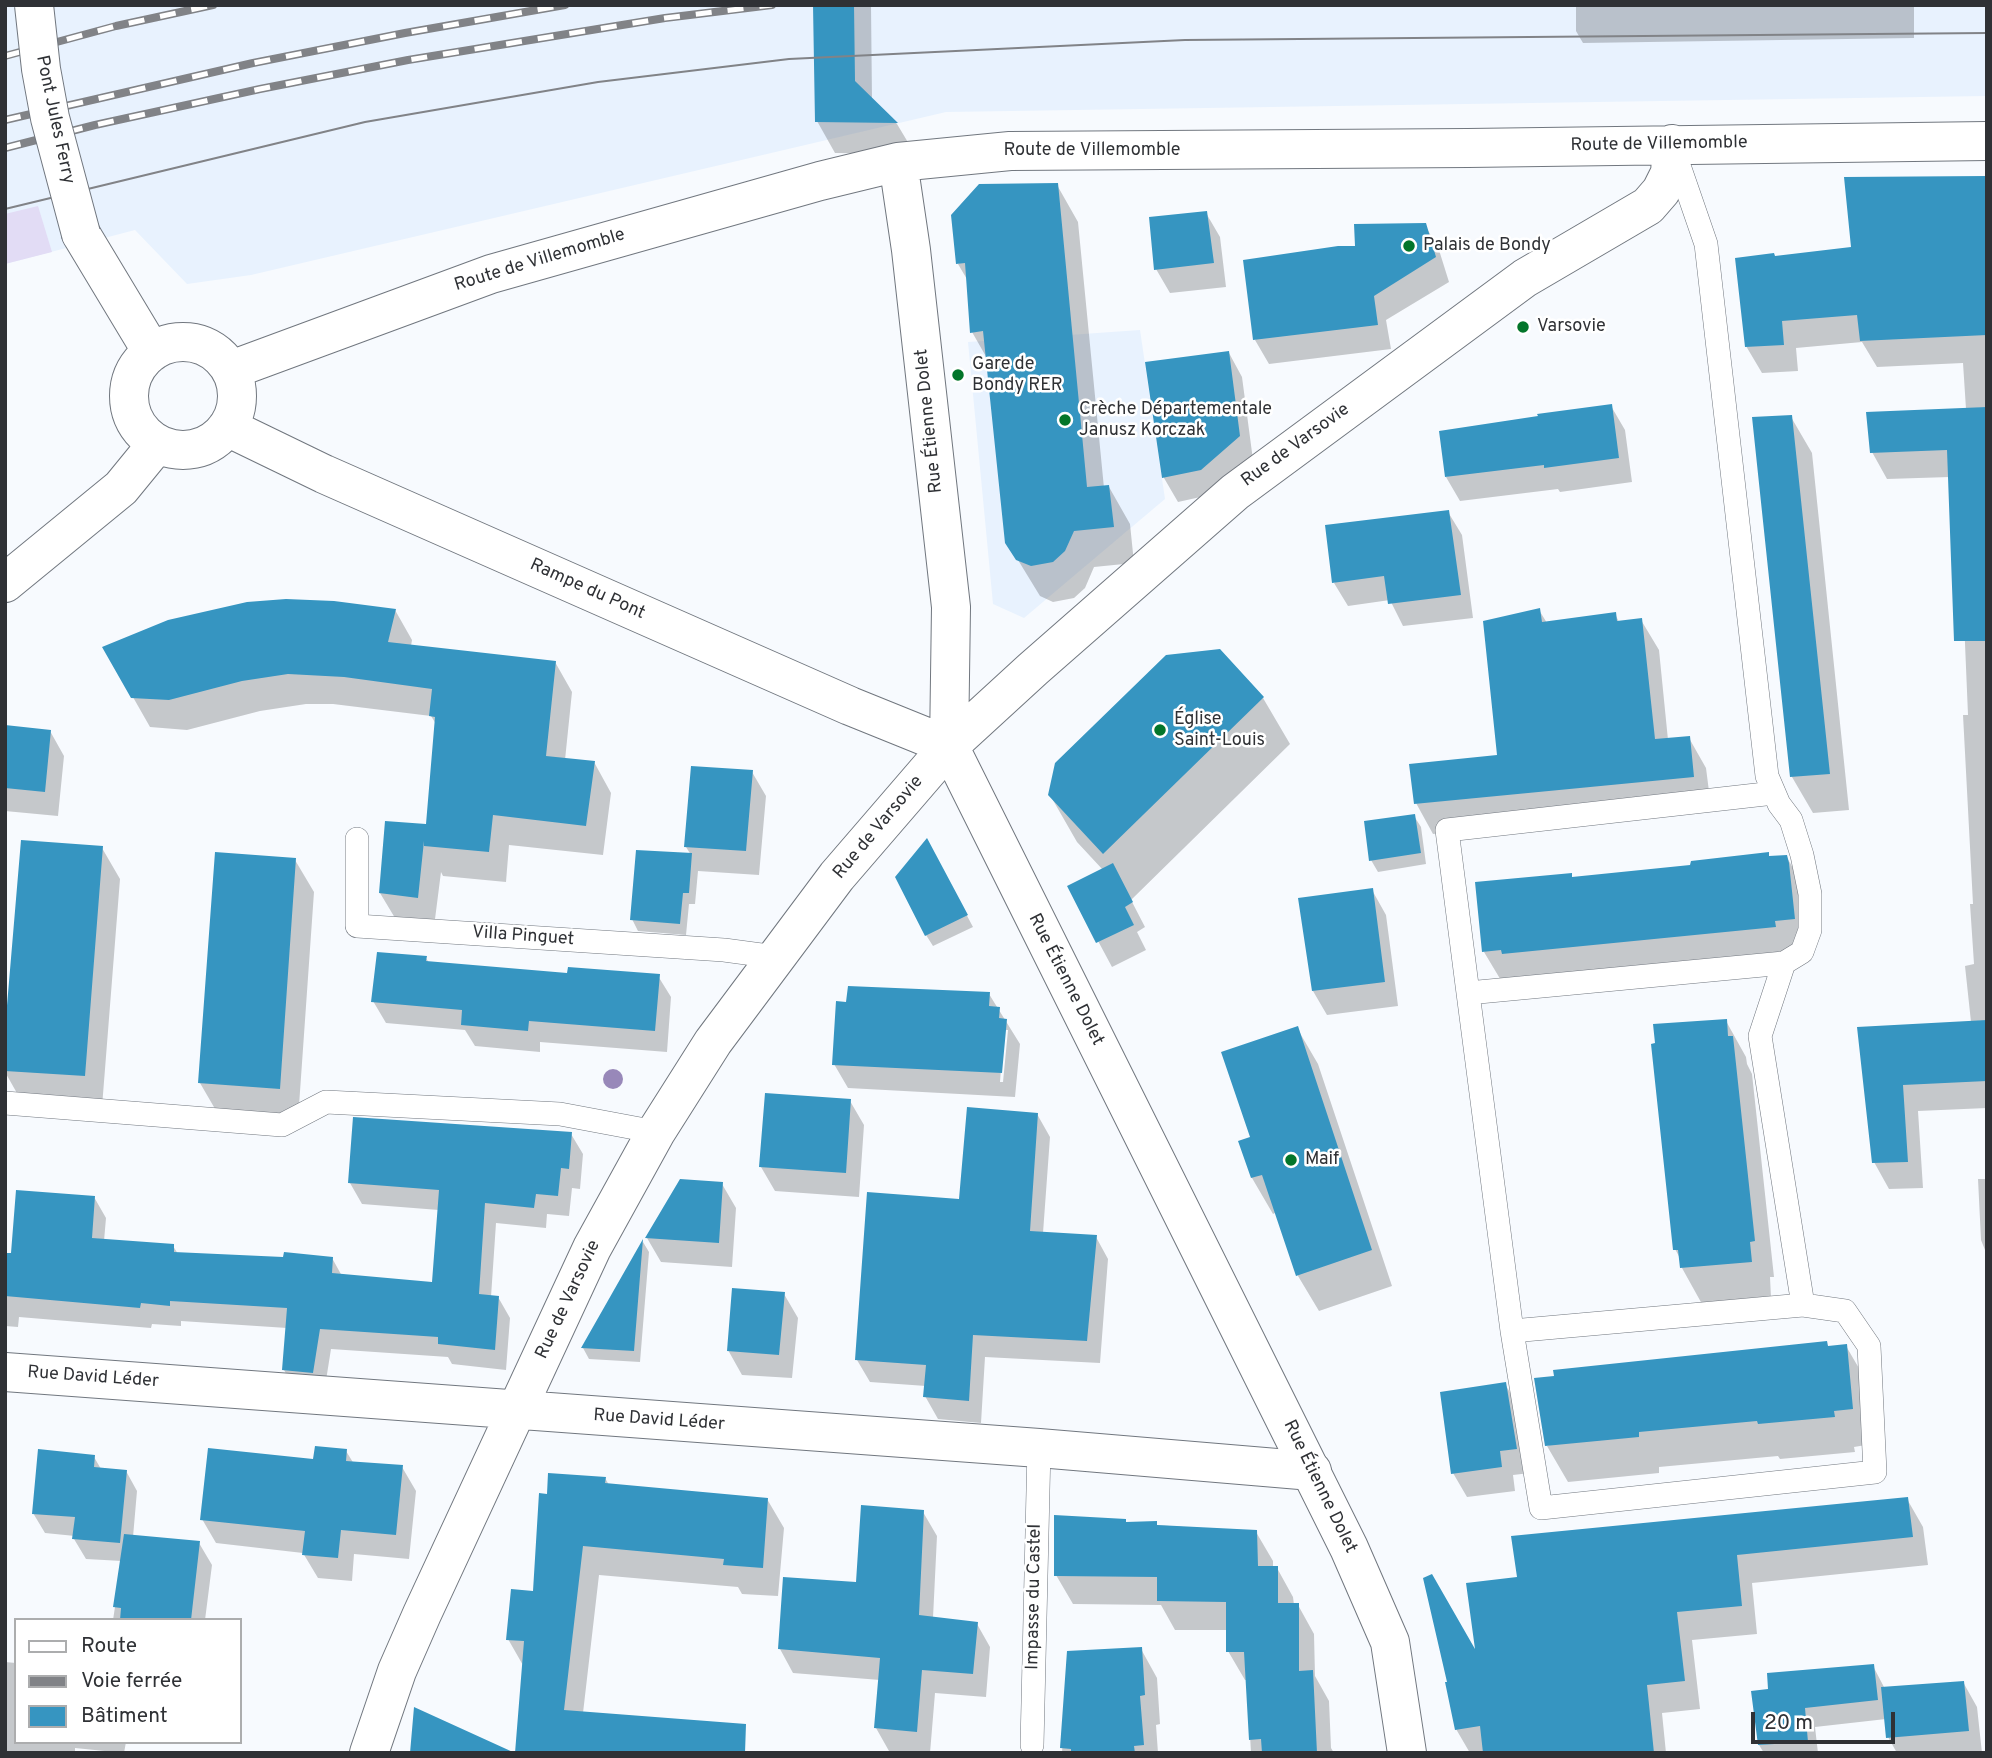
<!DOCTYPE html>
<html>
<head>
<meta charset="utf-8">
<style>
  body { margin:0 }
  #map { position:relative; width:1992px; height:1758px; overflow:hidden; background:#f7fafe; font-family:Overpass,sans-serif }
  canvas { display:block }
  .frame { position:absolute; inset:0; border:7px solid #2f3135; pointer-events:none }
  .legend { position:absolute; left:14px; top:1618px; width:228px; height:126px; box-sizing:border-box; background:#fff; border:2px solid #acadae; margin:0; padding:9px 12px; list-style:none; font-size:21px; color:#2f3135 }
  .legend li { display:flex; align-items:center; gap:14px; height:35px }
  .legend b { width:35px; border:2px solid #acadae }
  .scale { position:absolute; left:1751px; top:1712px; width:144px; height:32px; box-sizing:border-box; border:4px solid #2f3135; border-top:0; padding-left:9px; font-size:21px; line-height:24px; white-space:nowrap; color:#2f3135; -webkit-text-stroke:5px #fff; paint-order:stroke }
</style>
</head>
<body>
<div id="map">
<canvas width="1992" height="1758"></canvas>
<div class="frame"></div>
<ul class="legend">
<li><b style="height:9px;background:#fff"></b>Route</li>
<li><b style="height:9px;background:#818387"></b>Voie ferrée</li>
<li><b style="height:19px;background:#3695c1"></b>Bâtiment</li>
</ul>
<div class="scale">20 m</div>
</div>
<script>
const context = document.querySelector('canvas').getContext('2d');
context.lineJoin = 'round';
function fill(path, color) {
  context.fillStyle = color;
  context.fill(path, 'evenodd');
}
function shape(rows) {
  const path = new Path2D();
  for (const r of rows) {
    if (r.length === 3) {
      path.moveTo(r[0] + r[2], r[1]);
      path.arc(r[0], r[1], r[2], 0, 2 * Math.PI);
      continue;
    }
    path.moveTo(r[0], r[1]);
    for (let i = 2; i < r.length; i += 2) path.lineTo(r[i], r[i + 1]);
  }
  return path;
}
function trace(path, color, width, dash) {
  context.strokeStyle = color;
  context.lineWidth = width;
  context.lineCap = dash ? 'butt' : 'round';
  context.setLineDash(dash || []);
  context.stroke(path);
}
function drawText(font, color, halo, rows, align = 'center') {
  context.font = font + ' Overpass,sans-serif';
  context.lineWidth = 5;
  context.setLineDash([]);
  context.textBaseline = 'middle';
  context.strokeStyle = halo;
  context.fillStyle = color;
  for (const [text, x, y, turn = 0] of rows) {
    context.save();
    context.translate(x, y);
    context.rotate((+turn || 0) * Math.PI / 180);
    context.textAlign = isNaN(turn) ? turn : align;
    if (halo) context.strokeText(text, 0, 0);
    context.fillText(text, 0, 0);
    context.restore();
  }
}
fill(shape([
  [5,5,1987,5,1987,96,946,112,251,275,187,284,135,230,5,264],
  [1140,330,1165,499,1024,618,993,604,968,342]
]), '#e8f2fe');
fill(shape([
  [38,206,52,252,5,264,5,214]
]), '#e2dcf5');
fill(shape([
  [815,5,871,5,872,100,897,124,915,154,835,153,817,121],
  [1576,5,1914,5,1914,38,1583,43,1576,31],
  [1987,178,1987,1108,1918,1111,1923,1188,1889,1189,1874,1162,1859,1029,1971,1022,1965,966,1974,964,1970,904,1973,904,1963,715,1968,715,1964,620,1950,477,1887,479,1872,452,1966,409,1963,363,1877,367,1862,342,1796,348,1798,371,1762,373,1746,346,1775,258,1853,248],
  [1057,185,1078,222,1104,488,1109,487,1130,524,1134,563,1094,567,1085,588,1074,598,1053,602,1040,596,1007,542,988,360,972,332,968,281,958,264],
  [1206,213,1220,237,1226,287,1170,293,1156,269],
  [1425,225,1439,250,1449,282,1386,320,1391,349,1269,364,1255,340,1357,248],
  [1229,353,1242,377,1253,460,1214,494,1178,502,1164,478,1147,363],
  [1611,406,1625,430,1632,482,1560,492,1558,489,1460,501,1446,477],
  [1791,417,1812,453,1849,810,1813,813,1792,777,1754,419],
  [1448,512,1462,535,1473,618,1403,626,1390,600,1348,606,1334,583],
  [395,610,412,640,411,646,555,662,572,692,565,760,594,762,611,793,603,855,509,845,506,882,443,876,441,872,434,927,398,923,380,893,427,826,436,724,431,716,333,704,306,704,260,711,187,730,150,727,105,648],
  [1539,610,1547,623,1615,614,1619,622,1641,620,1659,650,1668,740,1689,738,1706,768,1711,807,1433,834,1416,803,1499,757],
  [1263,698,1290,744,1131,900,1145,927,1137,932,1146,950,1112,967,1069,887,1103,870,1077,842,1050,795],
  [5,727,50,731,64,756,58,816,5,811],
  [752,772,766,796,759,875,698,871,695,904,689,904,686,935,638,931,632,919,691,855,686,847],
  [1414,816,1421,827,1426,864,1378,872,1371,860],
  [102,848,120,879,102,1107,22,1102,5,1072,5,1056],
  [933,852,973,927,933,946,926,935],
  [1786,856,1807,892,1814,955,1505,987,1484,952,1571,875,1573,879],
  [295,860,314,892,298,1120,218,1114,200,1083],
  [1372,890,1386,915,1398,1006,1327,1015,1313,991,1300,900],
  [426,958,429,963,569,975,658,976,671,997,667,1052,540,1042,540,1052,475,1046,465,1030,386,1023,373,1001],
  [989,994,1020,1044,1015,1097,848,1088,834,1064],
  [1004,1030,1008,1030,1003,1082,1000,1082],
  [1726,1021,1746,1057,1747,1064,1752,1074,1774,1277,1770,1277,1771,1298,1702,1304,1682,1268,1681,1260,1675,1249],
  [1297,1028,1318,1064,1392,1286,1319,1311,1298,1276,1277,1212,1273,1214,1252,1178,1252,1138],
  [850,1101,864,1125,859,1197,775,1191,761,1167],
  [1037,1114,1050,1137,1043,1233,1096,1237,1108,1259,1100,1363,985,1357,981,1423,938,1419,925,1396,926,1386,870,1382,857,1360,961,1201],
  [571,1134,583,1154,580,1189,572,1188,569,1216,547,1214,546,1228,496,1223,491,1297,498,1297,510,1318,506,1370,452,1364,448,1357,331,1349,324,1393,296,1391,284,1370,287,1328,181,1321,181,1326,152,1324,151,1328,19,1317,18,1327,5,1326,5,1255,12,1255,94,1197,106,1218,104,1241,173,1246,178,1254,285,1259,332,1258,342,1276,434,1284,439,1210,362,1204,350,1183],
  [1978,1179,1987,1179,1987,1255,1981,1240],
  [681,1181,722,1184,736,1208,732,1267,661,1262,647,1238],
  [643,1242,649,1252,640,1362,589,1359,583,1348],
  [784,1294,798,1318,792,1378,742,1375,728,1350],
  [1826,1343,1829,1348,1846,1346,1867,1382,1872,1444,1854,1447,1855,1452,1780,1459,1778,1456,1659,1467,1659,1473,1568,1482,1547,1446],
  [1505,1384,1519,1408,1530,1473,1513,1475,1515,1491,1467,1497,1453,1473],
  [346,1451,354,1464,402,1467,416,1491,409,1559,354,1554,352,1581,318,1578,303,1553,216,1543,202,1519,315,1461],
  [94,1457,101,1469,126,1471,137,1491,133,1537,199,1543,212,1565,205,1620,113,1620,122,1561,86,1559,74,1539,75,1536,45,1533,33,1513],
  [605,1478,609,1485,767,1499,784,1528,778,1596,742,1594,738,1587,599,1575,583,1713,517,1753,524,1667,508,1639,535,1593,548,1496],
  [1907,1499,1923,1527,1928,1565,1752,1583,1757,1634,1692,1640,1700,1709,1662,1713,1666,1753,1470,1753,1456,1729,1478,1657,1519,1579],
  [923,1512,937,1536,933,1618,977,1624,990,1647,986,1697,935,1693,930,1753,889,1751,876,1728,880,1680,793,1673,780,1649,857,1584],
  [1127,1523,1256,1532,1273,1561,1273,1568,1277,1568,1293,1597,1294,1605,1298,1605,1314,1634,1315,1676,1329,1701,1331,1748,1334,1753,1251,1753,1247,1680,1245,1680,1228,1651,1228,1630,1175,1630,1161,1605,1073,1604,1056,1575],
  [1141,1649,1157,1678,1160,1724,1156,1725,1158,1753,1062,1753,1068,1652],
  [5,1662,16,1663,16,1742,126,1742,124,1753,75,1748,75,1753,5,1753],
  [1873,1666,1885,1689,1963,1682,1977,1707,1982,1753,1897,1753,1888,1737,1886,1719,1815,1727,1818,1753,1764,1753,1759,1745,1770,1691]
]), '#0003');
fill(shape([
  [813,5,854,5,855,81,898,123,815,122],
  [1987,176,1987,335,1860,341,1857,315,1782,321,1784,345,1745,347,1735,258,1774,253,1775,256,1851,247,1844,177],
  [1058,183,1087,487,1109,485,1114,527,1074,531,1065,551,1053,562,1031,566,1016,560,1005,543,983,331,970,333,965,263,956,264,951,215,979,184],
  [1207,211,1214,263,1154,270,1149,217],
  [1426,223,1436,257,1374,296,1378,325,1253,340,1243,260,1338,246,1355,246,1354,224],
  [1229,351,1240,436,1201,470,1162,478,1145,362],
  [1612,404,1619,458,1544,468,1544,465,1445,477,1439,431,1538,416,1537,414],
  [1987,407,1987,641,1954,641,1947,450,1870,453,1866,412],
  [1792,415,1830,774,1790,777,1752,417],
  [1449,510,1461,595,1388,604,1384,576,1332,583,1325,525],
  [286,599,334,601,396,609,388,642,556,661,546,756,595,761,586,826,493,815,489,852,424,846,424,841,418,898,379,893,385,821,426,824,435,717,429,716,432,689,344,677,288,674,242,681,169,700,131,698,102,647,168,620,247,602],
  [1540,608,1542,622,1616,612,1617,621,1642,618,1655,739,1690,736,1694,777,1414,804,1409,764,1497,755,1483,621],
  [1220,649,1264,697,1103,854,1048,795,1055,763,1166,655],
  [5,725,51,730,45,792,5,788],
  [691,766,753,770,746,851,684,847],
  [1415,814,1421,853,1369,861,1364,821],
  [927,838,968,915,925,936,895,877],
  [21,840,103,846,85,1076,5,1071,5,1029],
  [636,850,692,853,689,893,683,893,680,924,630,920],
  [215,852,296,858,280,1089,198,1083],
  [1769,852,1769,856,1787,855,1789,863,1795,919,1775,921,1776,927,1502,954,1501,950,1482,952,1475,882,1572,873,1572,877,1690,865,1691,861],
  [1113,863,1133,902,1125,907,1134,925,1096,943,1067,886],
  [1373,888,1385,982,1312,991,1298,898],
  [377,952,427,956,426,961,567,973,568,967,660,974,655,1031,529,1021,528,1031,461,1025,462,1010,371,1002],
  [848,986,990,992,989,1006,1000,1007,999,1018,1007,1019,1002,1073,832,1065,836,1001,846,1002],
  [1727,1019,1728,1036,1733,1036,1755,1241,1750,1242,1752,1262,1680,1268,1678,1250,1673,1250,1651,1044,1655,1043,1653,1024],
  [1987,1020,1987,1081,1903,1085,1908,1162,1872,1163,1857,1027],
  [1298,1026,1372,1250,1296,1276,1262,1175,1251,1178,1238,1141,1250,1137,1221,1052],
  [765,1093,851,1099,846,1173,759,1167],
  [967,1107,1038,1113,1030,1231,1097,1235,1087,1341,973,1335,969,1401,923,1397,926,1365,855,1360,867,1192,959,1199],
  [353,1117,572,1132,569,1169,561,1168,558,1196,536,1194,534,1208,485,1203,479,1294,499,1296,495,1350,438,1344,438,1337,320,1329,313,1373,282,1370,287,1308,170,1301,170,1306,141,1303,140,1308,5,1296,5,1253,11,1253,16,1190,95,1196,92,1238,174,1244,174,1252,283,1257,284,1252,333,1257,332,1273,432,1282,439,1190,348,1183],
  [680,1179,723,1182,719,1243,645,1238],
  [643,1239,634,1351,581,1348],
  [732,1288,785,1292,779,1355,727,1351],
  [1827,1341,1828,1346,1847,1344,1853,1409,1834,1411,1835,1417,1758,1424,1757,1421,1639,1432,1639,1437,1545,1446,1534,1378,1554,1376,1553,1370],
  [1506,1382,1517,1449,1500,1451,1502,1467,1451,1474,1440,1392],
  [315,1446,347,1449,346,1461,403,1465,396,1535,341,1530,338,1558,302,1555,305,1531,200,1520,208,1448,313,1459],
  [38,1449,95,1455,94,1467,127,1470,120,1543,72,1539,75,1517,32,1514],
  [548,1473,606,1477,605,1483,768,1498,763,1568,723,1565,724,1559,583,1546,564,1710,746,1724,745,1753,410,1753,414,1707,515,1753,524,1641,506,1640,511,1589,533,1591,539,1493,547,1494],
  [1908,1497,1913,1537,1737,1555,1742,1606,1677,1612,1685,1681,1647,1685,1654,1753,1483,1753,1480,1726,1455,1730,1445,1682,1447,1682,1423,1578,1432,1574,1475,1649,1466,1583,1517,1577,1511,1536],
  [861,1505,924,1510,919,1615,978,1622,973,1674,922,1670,917,1732,874,1728,880,1658,778,1649,783,1577,856,1582],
  [1054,1515,1126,1519,1126,1522,1157,1521,1157,1525,1257,1530,1258,1566,1278,1566,1278,1603,1299,1603,1299,1671,1313,1670,1317,1753,1262,1753,1261,1739,1249,1740,1244,1652,1226,1652,1226,1602,1157,1601,1157,1577,1054,1576],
  [124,1534,200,1541,191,1620,120,1620,121,1608,113,1607],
  [1142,1647,1145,1695,1140,1696,1144,1745,1134,1746,1135,1753,1071,1753,1071,1749,1060,1748,1067,1651],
  [1874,1664,1878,1700,1805,1708,1808,1742,1758,1745,1751,1691,1768,1689,1767,1673],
  [1964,1681,1969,1731,1886,1738,1881,1687]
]), '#3695c1');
const lane = shape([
  [1676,157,1706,244,1767,776,1779,804,1791,820,1802,855,1810,894,1810,930,1802,952,1784,963,1468,993,1447,830,1774,793],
  [357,839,357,926,724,950,776,957],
  [1468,993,1512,1331,1803,1305,1760,1036,1784,963],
  [5,1103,282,1125,326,1102,560,1114,656,1132],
  [1512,1331,1541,1508,1875,1472,1869,1346,1845,1311,1803,1305],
  [1032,1745,1039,1448]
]);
const street = shape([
  [5,1372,1039,1448,1312,1471],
  [369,1753,397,1671,422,1614,592,1248,656,1132,713,1042,837,876,949,746]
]);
const secondary = shape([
  [898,162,911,250,951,607,949,746,1349,1548,1390,1642,1407,1753],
  [81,234,152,352],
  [183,396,54],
  [231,370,491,274,820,181,898,162,1010,151,1468,148,1987,141],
  [227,427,324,474,850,706,949,746],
  [5,583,121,488,157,444],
  [949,746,1033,669,1235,492,1525,278,1648,206,1661,191,1670,173,1672,144]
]);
trace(lane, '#71777f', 24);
trace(street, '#71777f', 40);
trace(secondary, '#71777f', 40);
trace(lane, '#fff', 23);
trace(street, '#fff', 38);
trace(secondary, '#fff', 38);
trace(shape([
  [5,209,365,122,598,82,789,59,1185,40,1987,33]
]), '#818387', 2);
const rail = shape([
  [5,56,116,26,213,5],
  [5,120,253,63,405,33,565,5],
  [5,148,95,125,260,89,408,60,665,18,772,5]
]);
trace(rail, '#818387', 8);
trace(rail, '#fff', 5, [16]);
const secondaryBridge = shape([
  [34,5,41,69,50,118,81,234]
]);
trace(secondaryBridge, '#71777f', 40, []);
trace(secondaryBridge, '#fff', 38);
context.fillStyle = '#9888b9';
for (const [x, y] of [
  [613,1079]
]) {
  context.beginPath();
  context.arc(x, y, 10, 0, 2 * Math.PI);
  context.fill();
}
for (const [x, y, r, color] of [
  [1409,246,7,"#03752a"],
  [1523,327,7,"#03752a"],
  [958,375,7,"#03752a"],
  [1065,420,7,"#03752a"],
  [1160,730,7,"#03752a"],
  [1291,1160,7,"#03752a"]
]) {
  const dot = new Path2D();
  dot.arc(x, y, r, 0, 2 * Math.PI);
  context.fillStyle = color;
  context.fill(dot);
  trace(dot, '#fff', 2.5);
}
drawText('18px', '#2f3135', '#fff', [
  ["Pont Jules Ferry",54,120,78],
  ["Route de Villemomble",1659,145,-1],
  ["Route de Villemomble",1092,151],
  ["Route de Villemomble",540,261,-17],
  ["Rue Étienne Dolet",930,421,-96],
  ["Rue de Varsovie",1296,446,-36],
  ["Rampe du Pont",587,590,24],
  ["Rue de Varsovie",879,828,-50],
  ["Villa Pinguet",523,937,4],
  ["Rue Étienne Dolet",1065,980,63],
  ["Rue de Varsovie",569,1300,-65],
  ["Rue David Léder",93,1378,4],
  ["Rue David Léder",659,1421,4],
  ["Rue Étienne Dolet",1319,1487,64],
  ["Impasse du Castel",1035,1597,-89]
]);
drawText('18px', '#2f3135', '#fff', [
  ["Palais de Bondy",1423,246],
  ["Varsovie",1537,327],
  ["Gare de",972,365],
  ["Bondy RER",972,386],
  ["Crèche Départementale",1079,410],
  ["Janusz Korczak",1079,431],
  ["Église",1174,720],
  ["Saint-Louis",1174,741],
  ["Maif",1305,1160]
], 'left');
</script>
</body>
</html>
